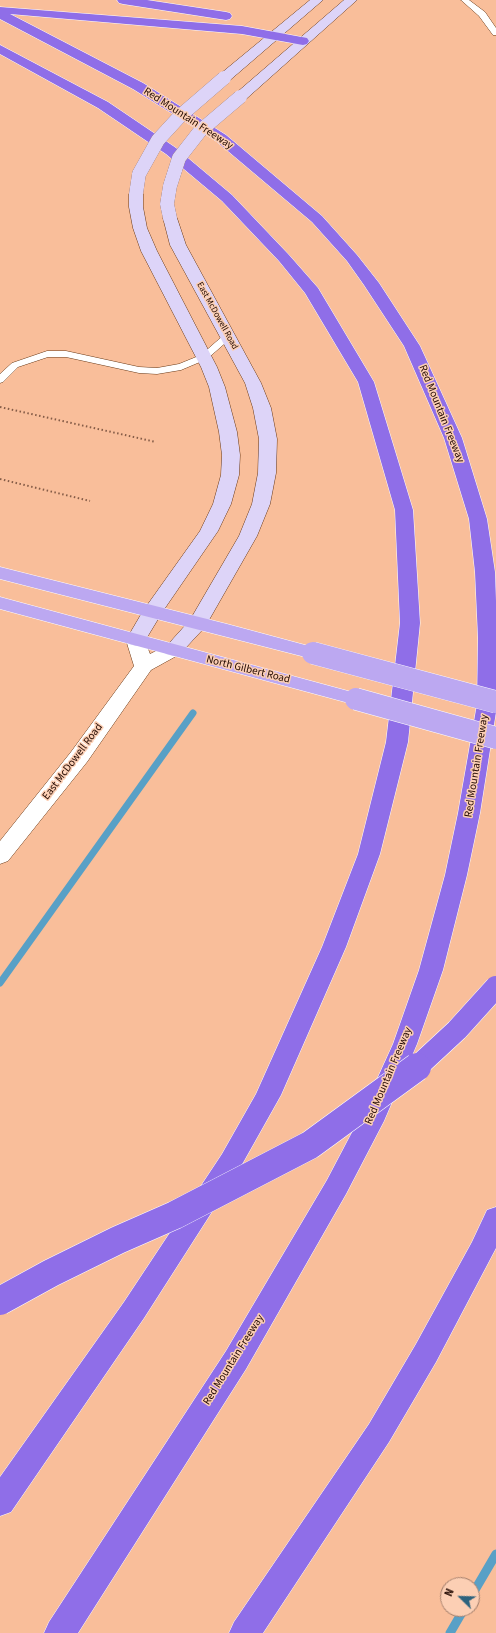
<!DOCTYPE html>
<html>
<head>
<meta charset="utf-8">
<style>
  body { margin:0 }
  #map { position:relative; width:496px; height:1633px; overflow:hidden; background:#f9be9a; font-family:"Source Sans 3",sans-serif }
  canvas { display:block }
  .north { position:absolute; left:440px; top:1577px; width:40px; height:40px; box-sizing:border-box; background:#fccfb4; border:1px solid #a47f6c; border-radius:50%; rotate:293deg; font-size:11px; font-weight:700; line-height:16px; text-align:center; color:#210800 }
  .north::after { content:''; display:block; margin:auto; width:14px; height:18px; background:#2d637e; clip-path:polygon(50% 0,100% 100%,50% 72%,0 100%) }
</style>
</head>
<body>
<div id="map">
<canvas width="496" height="1633"></canvas>
<div class="north">N</div>
</div>
<script>
const context = document.querySelector('canvas').getContext('2d');
context.lineJoin = 'round';
function shape(rows) {
  const path = new Path2D();
  for (const r of rows) {
    path.moveTo(r[0], r[1]);
    for (let i = 2; i < r.length; i += 2) path.lineTo(r[i], r[i + 1]);
  }
  return path;
}
function trace(path, color, width, dash) {
  context.strokeStyle = color;
  context.lineWidth = width;
  context.lineCap = dash ? 'butt' : 'round';
  context.setLineDash(dash || []);
  context.stroke(path);
}
function fill(path, color) {
  context.fillStyle = color;
  context.fill(path, 'evenodd');
}
function drawText(font, color, halo, rows, align = 'center') {
  context.font = font + ' "Source Sans 3",sans-serif';
  context.lineWidth = 3;
  context.setLineDash([]);
  context.textBaseline = 'middle';
  context.strokeStyle = halo;
  context.fillStyle = color;
  for (const [text, x, y, turn = 0] of rows) {
    context.save();
    context.translate(x, y);
    context.rotate((+turn || 0) * Math.PI / 180);
    context.textAlign = isNaN(turn) ? turn : align;
    if (halo) context.strokeText(text, 0, 0);
    context.fillText(text, 0, 0);
    context.restore();
  }
}
trace(shape([
  [0,983,193,713]
]), '#58a0c6', 7);
trace(shape([
  [472,1595,496,1554],
  [450,1633,464,1609]
]), '#58a0c6', 9);
const service = shape([
  [461,0,469,0,485,12,496,28,496,35,493,35,479,16,461,0],
  [228,333,231,334,233,336,231,338,207,359,181,370,157,374,139,373,66,357,48,357,18,367,3,382,0,383,0,374,12,363,47,351,66,351,139,367,157,368,179,364,201,355,225,334,228,333]
]);
const tertiary = shape([
  [136,634,143,636,150,654,166,646,173,644,180,646,183,650,180,654,151,670,87,762,8,861,0,864,0,841,71,752,134,666,126,640,129,636,136,634]
]);
const secondary = shape([
  [310,0,323,0,229,81,219,81,217,78,219,75,310,0],
  [344,0,357,0,245,100,235,100,233,97,235,94,344,0],
  [136,190,141,191,143,194,143,207,147,228,157,251,217,367,225,387,237,432,240,455,239,475,231,504,218,531,163,611,143,644,136,646,129,644,126,640,143,611,200,531,213,504,221,475,222,455,219,432,209,387,201,367,141,251,133,228,129,207,129,194,131,191,136,190],
  [170,214,175,215,177,218,186,245,261,383,271,408,277,439,276,473,270,504,257,536,205,627,180,654,173,656,166,654,163,650,190,620,239,536,252,504,258,473,259,439,253,408,245,383,170,245,163,218,165,215,170,214]
]);
const primary = shape([
  [0,567,227,624,320,649,323,653,320,657,313,659,0,579,0,567],
  [0,597,363,695,366,699,363,703,356,705,0,609,0,597]
]);
const motorway = shape([
  [117,0,147,0,226,12,230,13,232,16,230,19,226,20,123,4,119,3,117,0],
  [0,7,242,26,307,38,309,41,307,44,303,45,242,34,10,14,143,83,226,135,322,216,357,255,379,283,420,346,462,438,487,519,495,572,496,601,496,712,480,813,467,875,443,970,417,1044,384,1121,346,1194,246,1369,78,1633,44,1633,49,1622,226,1351,327,1180,358,1121,393,1044,419,970,445,875,458,813,477,704,478,638,475,572,469,519,444,438,404,346,364,285,347,261,312,222,216,141,133,89,0,19,0,7],
  [0,45,108,102,176,148,232,195,289,255,318,288,374,382,413,510,420,623,408,742,380,854,346,947,281,1095,240,1168,144,1318,11,1512,0,1516,0,1477,124,1302,222,1154,256,1094,322,947,358,854,386,742,400,623,395,510,358,382,305,293,279,261,222,201,166,154,98,108,0,54,0,45],
  [496,1207,496,1248,436,1362,389,1442,263,1633,229,1633,234,1622,369,1424,416,1344,472,1242,487,1210,496,1207]
]);
trace(service, '#693916', 1);
trace(tertiary, '#693916', 1);
trace(secondary, '#693916', 1);
trace(primary, '#fff', 1);
trace(motorway, '#fff', 1);
trace(shape([
  [0,407,156,442],
  [0,479,90,501]
]), '#855c47', 2, [1.5, 2.5]);
fill(service, '#fff');
fill(tertiary, '#fff');
fill(secondary, '#ddd4f8');
fill(primary, '#bca8f1');
fill(motorway, '#8f6ee8');
const secondaryBridge = shape([
  [136,194,139,174,158,140,180,116,224,78],
  [170,218,167,204,170,186,179,158,200,131,240,97]
]);
const primaryBridge = shape([
  [313,653,496,702],
  [356,699,496,738]
]);
const motorwayBridgeFar1 = shape([
  [416,1068,457,1030,496,987]
]);
const motorwayBridge = shape([
  [0,1301,51,1273,118,1240,175,1215,310,1145,417,1067]
]);
trace(secondaryBridge, '#693916', 14, []);
trace(primaryBridge, '#fff', 23, []);
trace(motorwayBridgeFar1, '#fff', 23, []);
trace(motorwayBridge, '#fff', 29, []);
trace(secondaryBridge, '#ddd4f8', 14);
trace(primaryBridge, '#bca8f1', 22);
trace(motorwayBridgeFar1, '#8f6ee8', 22);
trace(motorwayBridge, '#8f6ee8', 28);
drawText('9px', '#210800', '#fccfb4', [
  ["East McDowell Road",217,316,61]
]);
drawText('11px', '#210800', '#fccfb4', [
  ["Red Mountain Freeway",188,119,33],
  ["Red Mountain Freeway",441,414,68],
  ["North Gilbert Road",248,670,14],
  ["East McDowell Road",73,762,-53],
  ["Red Mountain Freeway",477,766,-81],
  ["Red Mountain Freeway",389,1076,-67],
  ["Red Mountain Freeway",234,1360,-58]
]);
</script>
</body>
</html>
